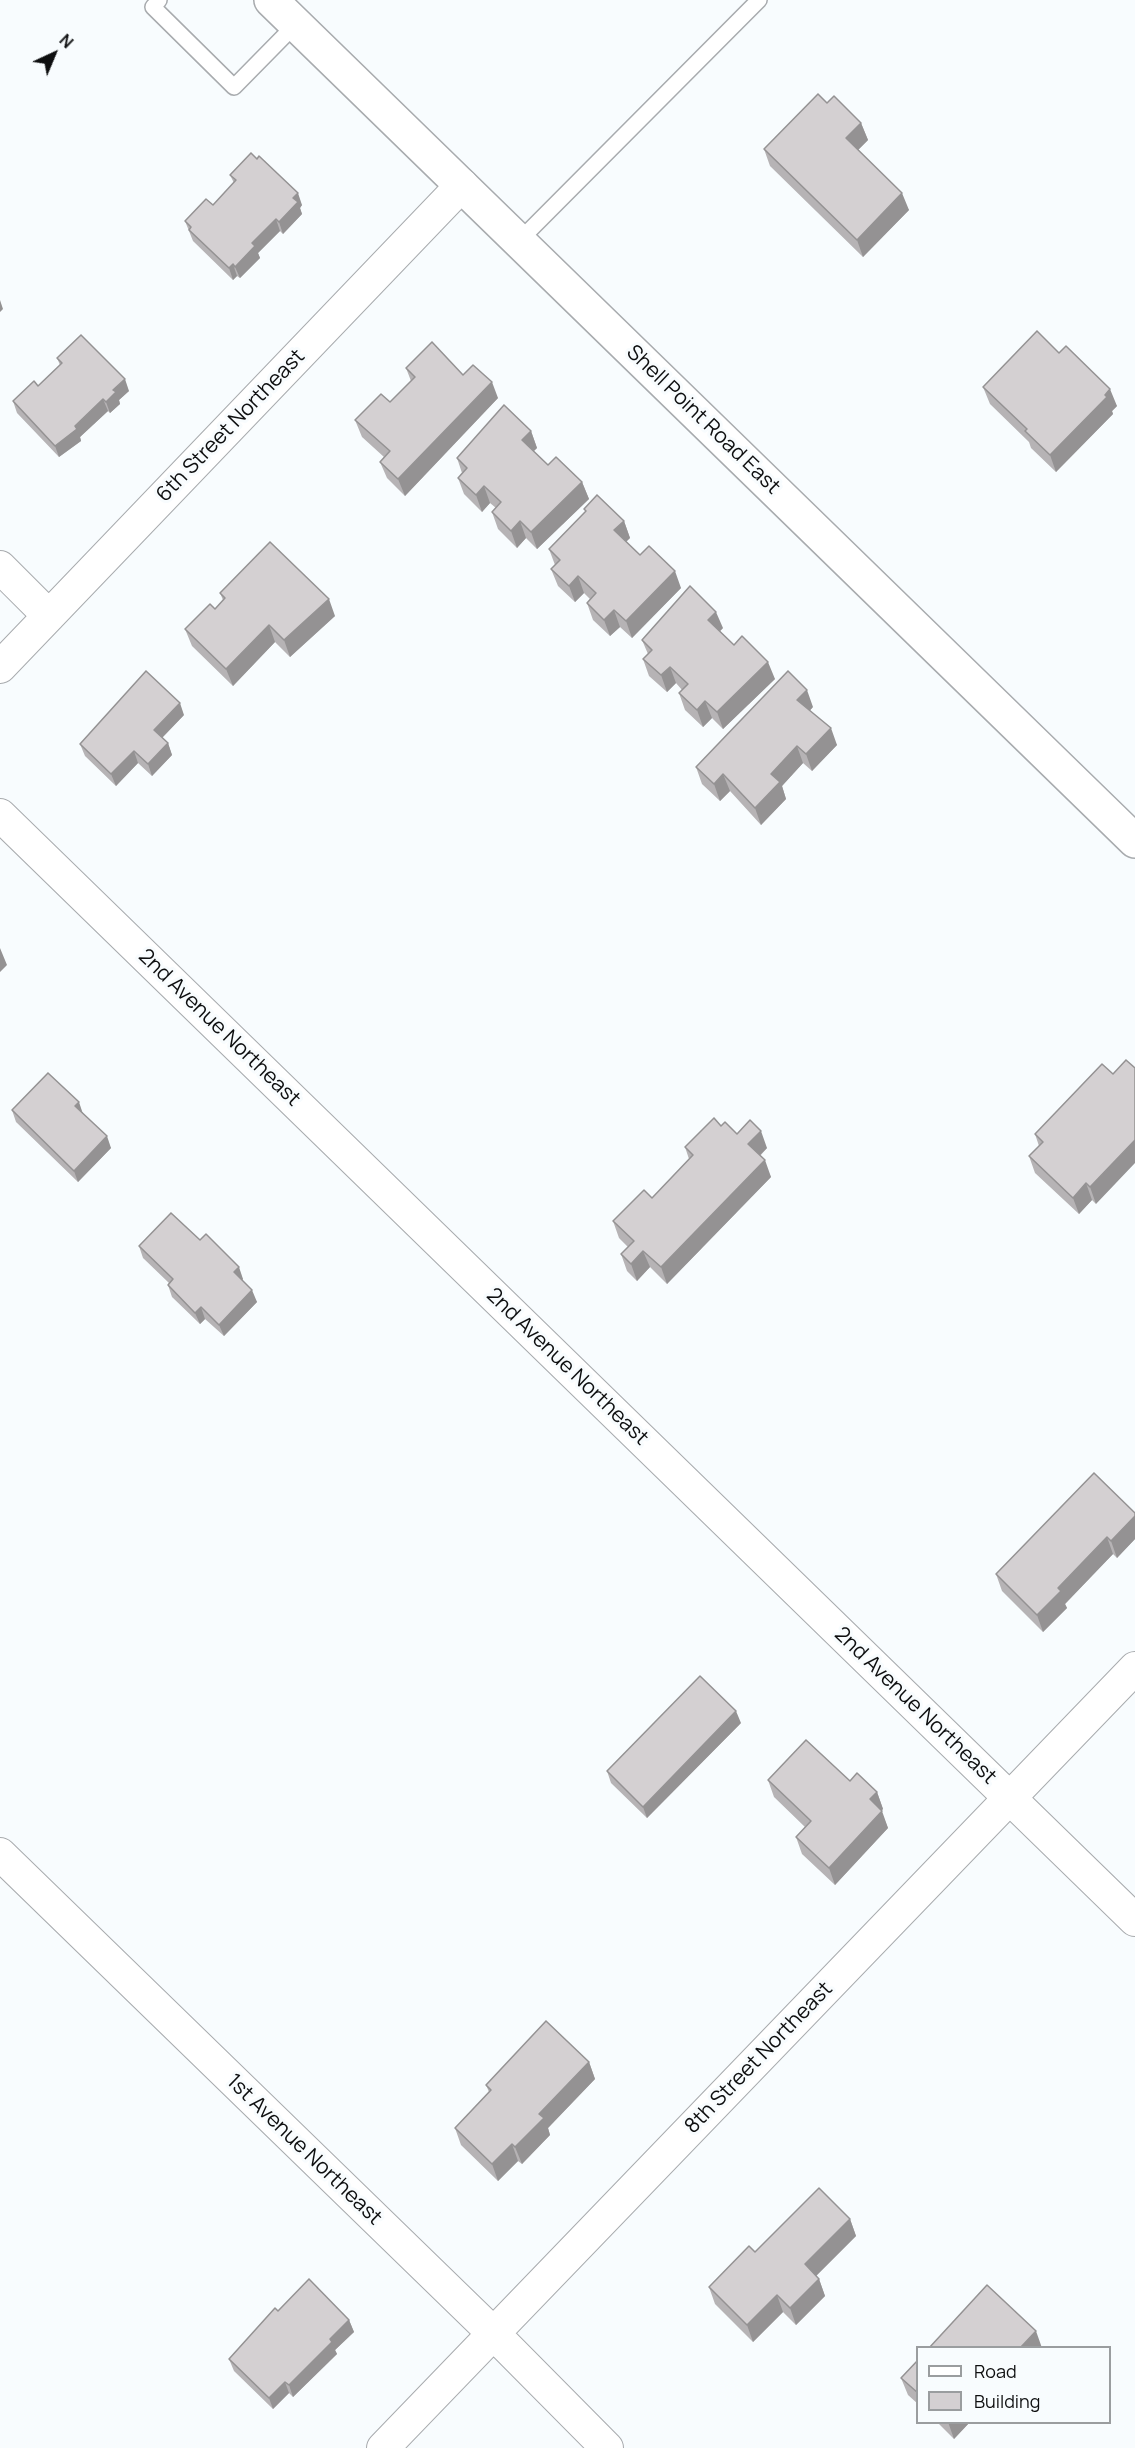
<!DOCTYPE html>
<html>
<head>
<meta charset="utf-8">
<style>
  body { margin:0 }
  #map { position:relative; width:1135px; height:2448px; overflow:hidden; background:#f8fcfe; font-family:Manrope,sans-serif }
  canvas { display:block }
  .legend { position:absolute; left:916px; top:2346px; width:195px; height:78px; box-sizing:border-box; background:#f8fcfe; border:2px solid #9a9d9f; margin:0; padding:8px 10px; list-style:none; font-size:18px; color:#0e0f10 }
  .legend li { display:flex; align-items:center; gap:12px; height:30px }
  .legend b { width:30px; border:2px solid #9a9d9f }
  .north { position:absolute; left:24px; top:24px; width:60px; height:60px; -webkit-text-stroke:4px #f8fcfe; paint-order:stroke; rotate:44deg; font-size:16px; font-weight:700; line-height:24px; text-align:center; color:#0e0f10 }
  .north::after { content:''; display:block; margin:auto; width:21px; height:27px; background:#0e0f10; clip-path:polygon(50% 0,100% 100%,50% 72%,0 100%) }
</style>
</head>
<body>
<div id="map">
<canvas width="1135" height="2448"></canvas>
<ul class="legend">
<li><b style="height:8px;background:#fff"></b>Road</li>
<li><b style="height:16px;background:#d4d0d2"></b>Building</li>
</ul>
<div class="north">N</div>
</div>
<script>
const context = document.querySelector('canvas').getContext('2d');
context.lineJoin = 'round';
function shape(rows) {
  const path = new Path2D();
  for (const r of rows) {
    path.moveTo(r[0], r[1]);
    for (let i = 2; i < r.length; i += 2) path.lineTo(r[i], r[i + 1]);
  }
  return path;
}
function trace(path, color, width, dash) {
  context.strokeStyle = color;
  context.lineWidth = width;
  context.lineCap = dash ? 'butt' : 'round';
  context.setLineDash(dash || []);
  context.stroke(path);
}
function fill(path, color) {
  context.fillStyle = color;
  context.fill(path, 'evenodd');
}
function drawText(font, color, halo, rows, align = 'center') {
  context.font = font + ' Manrope,sans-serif';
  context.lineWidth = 6;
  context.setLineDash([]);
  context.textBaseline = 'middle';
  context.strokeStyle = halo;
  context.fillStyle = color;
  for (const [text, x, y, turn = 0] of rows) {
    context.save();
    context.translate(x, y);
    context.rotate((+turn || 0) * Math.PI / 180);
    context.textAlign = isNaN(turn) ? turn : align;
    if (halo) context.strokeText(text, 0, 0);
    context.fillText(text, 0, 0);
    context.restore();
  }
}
const lane = shape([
  [159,0,153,7,234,87,296,24],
  [519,241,759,0]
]);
const street = shape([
  [0,567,49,616],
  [0,667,462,185],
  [0,815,1135,1920],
  [0,1854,494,2334,607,2448],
  [383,2448,1135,1668]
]);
const secondary = shape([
  [271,0,1135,841]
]);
trace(lane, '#a8abae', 18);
trace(street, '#a8abae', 34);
trace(secondary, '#a8abae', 36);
trace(lane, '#fff', 15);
trace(street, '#fff', 32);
trace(secondary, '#fff', 33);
fill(shape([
  [827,103,861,123,868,140,858,150,909,210,863,257,770,166,764,149],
  [230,175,302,205,300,208,302,214,283,234,280,231,258,253,260,258,240,278,237,276,233,280,193,241,185,221,213,205,234,183],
  [1059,353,1117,406,1112,411,1113,414,1056,472,1031,448,1029,442,990,404,983,387],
  [57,358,129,391,119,400,120,404,110,413,108,411,80,437,81,441,59,457,17,413,13,401,38,386,60,365],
  [406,368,463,375,498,398,405,496,387,478,380,462,384,457,362,437,355,420,390,402,411,381],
  [531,431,537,448,533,451,548,465,582,482,589,499,537,549,526,538,517,548,498,529,492,512,496,508,490,503,482,512,464,494,458,478,462,473,457,458],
  [584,509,624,521,630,538,626,541,640,555,681,588,632,638,620,627,610,636,593,620,587,603,590,599,584,593,575,602,558,586,551,569,555,565,549,549,586,512],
  [220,593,335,616,290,657,275,642,233,686,192,646,185,629,215,609,223,600],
  [723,628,720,631,734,645,775,679,723,729,712,718,703,727,685,710,679,693,682,690,676,683,667,692,649,676,643,659,648,654,642,640],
  [813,707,810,710,837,745,812,771,803,763,782,786,786,799,761,825,730,791,720,801,702,784,696,767],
  [184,715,162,738,168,743,172,755,152,776,138,763,116,786,85,756,80,744],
  [1102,1064,1096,1204,1092,1200,1079,1214,1035,1173,1029,1156,1039,1146,1035,1134],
  [12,1110,82,1112,111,1148,78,1182,16,1122],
  [721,1126,767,1148,760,1156,771,1177,667,1284,650,1267,637,1281,627,1271,621,1254,628,1247,619,1238,613,1221,652,1198,689,1159,685,1147],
  [200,1240,243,1279,242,1280,257,1302,224,1336,205,1319,200,1324,172,1297,168,1285,169,1283,143,1258,139,1246],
  [1135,1513,1135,1539,1117,1558,1113,1554,1065,1604,1067,1608,1043,1632,1002,1591,996,1574],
  [741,1723,647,1818,611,1783,607,1771],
  [768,1780,850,1781,877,1792,883,1809,881,1811,888,1828,835,1885,802,1854,796,1837,805,1827,774,1797],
  [589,2062,595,2079,548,2128,550,2135,522,2164,518,2161,498,2181,461,2145,455,2128,489,2092,486,2085],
  [850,2219,856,2236,816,2276,819,2279,825,2296,796,2325,783,2312,753,2342,715,2304,709,2287,755,2252],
  [278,2311,349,2320,354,2332,335,2350,337,2354,293,2397,289,2393,273,2409,234,2371,229,2359],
  [918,2360,918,2404,908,2395,901,2378],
  [937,2422,970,2422,954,2439]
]), '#b6b3b5');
fill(shape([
  [861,123,868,140,853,155,846,138],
  [298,193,302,205,300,208,302,214,283,234,279,222,293,198],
  [902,193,909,210,863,257,857,240],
  [276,219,280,231,258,253,260,258,240,278,235,267,252,243],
  [233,264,237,276,233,280,229,268],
  [0,300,3,309,0,312],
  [125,379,129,391,119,400,120,404,110,413,106,402,113,390],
  [492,382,498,398,405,496,398,479],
  [1110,389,1117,406,1112,411,1113,414,1056,472,1050,455],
  [103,399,108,411,80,437,81,441,59,457,55,446],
  [531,431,537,448,528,457,522,440],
  [582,482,589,499,537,549,531,532],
  [484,486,490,503,482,512,476,495],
  [520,521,526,538,517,548,511,531],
  [624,521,630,538,621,547,614,530],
  [675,571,681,588,632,638,626,621],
  [578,576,584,593,575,602,569,586],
  [329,599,335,616,290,657,284,640],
  [614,610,620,627,610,636,604,620],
  [716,612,723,628,714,637,708,620],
  [269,625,275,642,233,686,226,669],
  [768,662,775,679,723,729,717,712],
  [670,667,676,683,667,692,661,675],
  [807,690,813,707,804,717,797,700],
  [705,701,712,718,703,727,697,710],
  [180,703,184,715,158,742,154,730],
  [831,728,837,745,812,771,806,754],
  [168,743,172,755,152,776,148,764],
  [797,746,803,763,782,786,786,799,761,825,755,808,771,774],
  [134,751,138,763,116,786,111,774],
  [723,774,730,791,720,801,714,784],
  [0,948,7,965,0,972],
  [79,1102,83,1114,75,1106],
  [761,1131,767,1148,754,1161,748,1144],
  [107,1136,111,1148,78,1182,74,1171],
  [1135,1140,1135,1163,1096,1204,1090,1187],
  [765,1160,771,1177,667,1284,661,1267],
  [1086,1183,1092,1200,1079,1214,1073,1198],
  [643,1251,650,1267,637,1281,631,1264],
  [239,1267,243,1279,239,1284,234,1272],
  [252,1290,257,1302,224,1336,219,1325],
  [201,1307,205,1319,200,1324,195,1313],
  [1135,1516,1135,1539,1117,1558,1111,1541],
  [1107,1537,1113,1554,1065,1604,1067,1608,1043,1632,1037,1615,1058,1588],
  [736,1711,741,1723,647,1818,643,1807],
  [877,1792,883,1809,876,1816,870,1799],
  [882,1811,888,1828,835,1885,829,1868],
  [589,2062,595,2079,548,2128,550,2135,522,2164,515,2147,539,2114],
  [512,2144,518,2161,498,2181,492,2164],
  [850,2219,856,2236,811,2281,805,2264],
  [819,2279,825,2296,796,2325,790,2308],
  [777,2295,783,2312,753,2342,747,2325],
  [349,2320,354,2332,335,2350,337,2354,293,2397,289,2385,330,2339],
  [1036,2331,1042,2348,1020,2348],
  [285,2382,289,2393,273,2409,269,2398],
  [948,2422,970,2422,954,2439]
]), '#949293');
const building = shape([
  [818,94,827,103,834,96,861,123,846,138,902,193,857,240,764,149,818,94],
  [251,153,257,159,259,156,298,193,293,198,298,202,279,222,276,219,252,243,255,246,235,267,233,264,229,268,189,230,191,227,185,221,206,199,213,205,236,180,230,175,251,153],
  [1037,331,1059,353,1066,346,1110,389,1105,395,1107,397,1050,455,1025,431,1027,429,983,387,1037,331],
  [81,335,125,379,113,390,116,392,106,402,103,399,75,426,77,429,55,446,13,401,34,381,38,386,62,363,57,358,81,335],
  [432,342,463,375,473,365,492,382,398,479,380,462,390,451,355,420,381,394,390,402,415,377,406,368,432,342],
  [504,405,531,431,522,440,548,465,556,457,582,482,531,532,520,521,511,531,492,512,501,502,484,486,476,495,458,478,467,468,457,458,504,405],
  [597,495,624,521,614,530,640,555,649,546,675,571,626,621,614,610,604,620,587,603,596,593,578,576,569,586,551,569,560,560,549,549,586,511,584,509,597,495],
  [270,542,329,599,284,640,269,625,226,669,185,629,210,604,215,609,225,598,220,593,270,542],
  [690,586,716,612,708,620,734,645,742,636,768,662,717,712,705,701,697,710,679,693,688,684,670,667,661,675,643,659,652,650,642,640,690,586],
  [146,671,180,703,154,730,168,743,148,764,134,751,111,774,80,744,146,671],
  [788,671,807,690,797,700,831,728,806,754,797,746,771,774,780,782,755,808,723,774,714,784,696,767,788,671],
  [1126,1060,1135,1068,1135,1140,1090,1187,1086,1183,1073,1198,1029,1156,1043,1142,1035,1134,1102,1064,1113,1074,1126,1060],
  [48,1073,79,1102,75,1106,107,1136,74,1171,12,1110,48,1073],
  [714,1118,721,1126,725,1122,737,1134,750,1120,761,1131,748,1144,765,1160,661,1267,643,1251,631,1264,621,1254,634,1241,613,1221,644,1190,652,1198,693,1155,685,1147,714,1118],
  [171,1213,200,1240,206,1234,239,1267,234,1272,252,1290,219,1325,201,1307,195,1313,168,1285,173,1279,139,1246,171,1213],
  [1094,1473,1135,1513,1135,1516,1111,1541,1107,1537,1058,1588,1061,1591,1037,1615,996,1574,1094,1473],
  [700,1676,736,1711,643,1807,607,1771,700,1676],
  [806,1740,850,1781,857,1773,877,1792,870,1799,882,1811,829,1868,796,1837,811,1821,768,1780,806,1740],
  [546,2021,589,2062,539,2114,544,2118,515,2147,512,2144,492,2164,455,2128,491,2090,486,2085,546,2021],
  [819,2188,850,2219,805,2264,819,2279,790,2308,777,2295,747,2325,709,2287,749,2246,755,2252,819,2188],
  [309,2279,349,2320,330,2339,332,2342,289,2385,285,2382,269,2398,229,2359,275,2308,278,2311,309,2279],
  [987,2285,1036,2331,1020,2348,929,2348,987,2285],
  [918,2360,918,2393,901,2378,918,2360]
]);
fill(building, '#d4d0d2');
trace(building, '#949293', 1.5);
drawText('21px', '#0e0f10', '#f8fcfe', [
  ["Shell Point Road East",703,420,44],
  ["6th Street Northeast",231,426,-46],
  ["2nd Avenue Northeast",219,1028,44],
  ["2nd Avenue Northeast",567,1367,44],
  ["2nd Avenue Northeast",915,1706,44],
  ["8th Street Northeast",759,2058,-46],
  ["1st Avenue Northeast",304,2150,44]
]);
</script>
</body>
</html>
